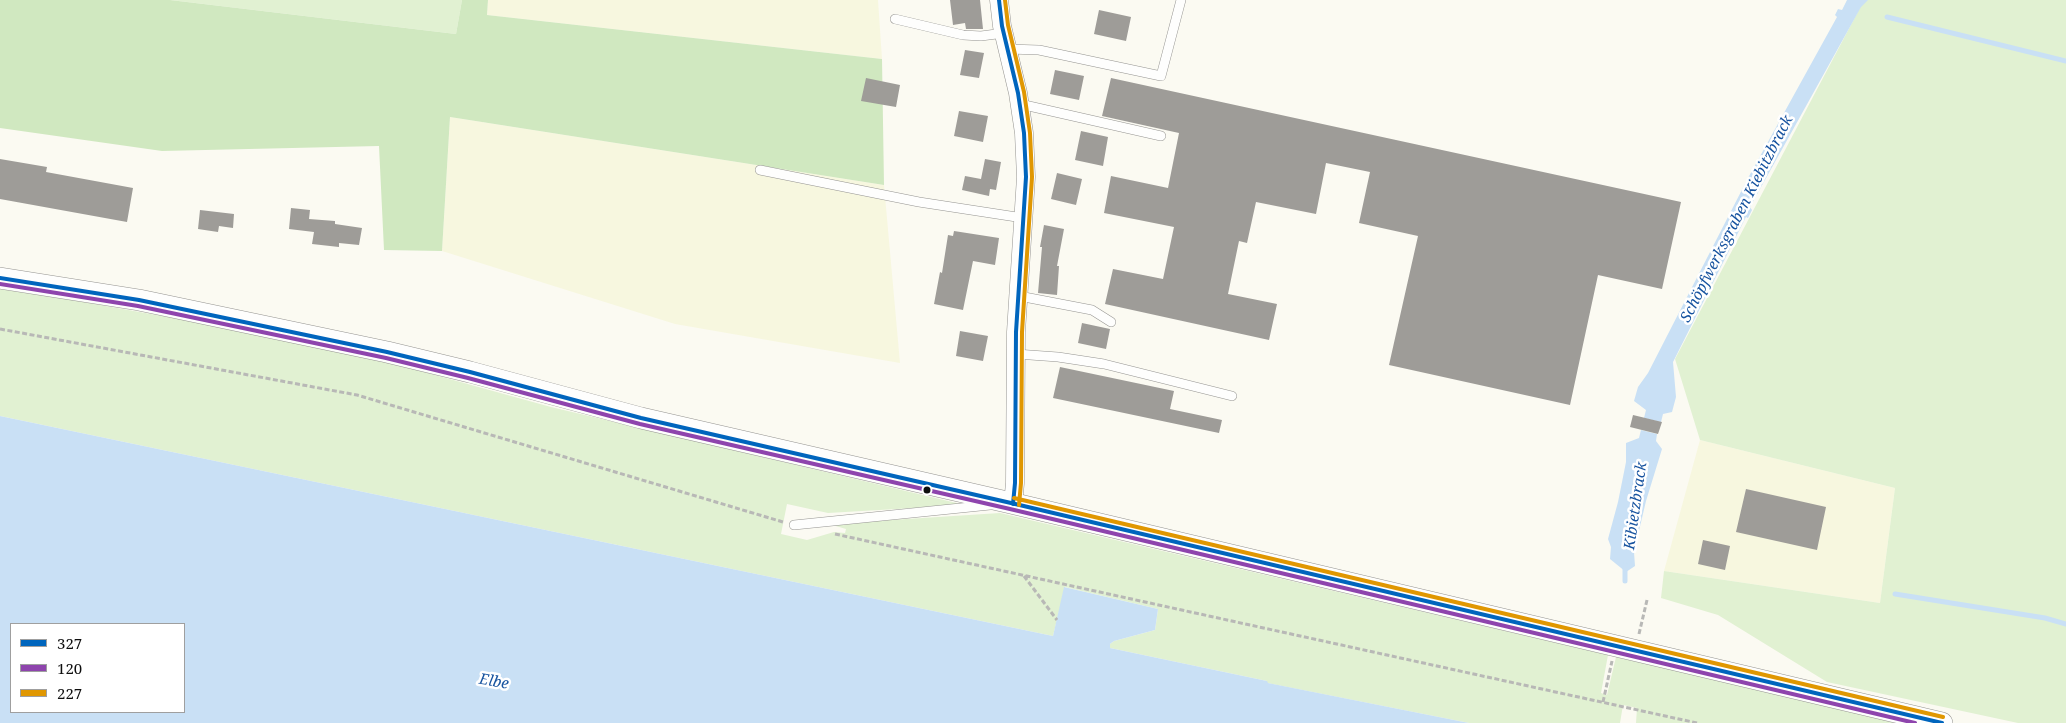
<!DOCTYPE html>
<html>
<head>
<meta charset="utf-8">
<style>
  body { margin:0 }
  #map { position:relative; width:2066px; height:723px; overflow:hidden; background:#fbfaf2; font-family:"Noto Serif",serif }
  canvas { display:block }
  .legend { position:absolute; left:10px; top:623px; width:175px; height:90px; box-sizing:border-box; background:#fff; border:1px solid #9f9f9f; margin:0; padding:6px 9px; list-style:none; font-size:15px; color:#0e0e0e }
  .legend li { display:flex; align-items:center; gap:10px; height:25px }
  .legend b { width:25px; border:1px solid #9f9f9f }
</style>
</head>
<body>
<div id="map">
<canvas width="2066" height="723"></canvas>
<ul class="legend">
<li><b style="height:6px;background:#0065bd"></b>327</li>
<li><b style="height:6px;background:#8e44ad"></b>120</li>
<li><b style="height:6px;background:#e09701"></b>227</li>
</ul>
</div>
<script>
const context = document.querySelector('canvas').getContext('2d');
context.lineJoin = 'round';
function fill(path, color) {
  context.fillStyle = color;
  context.fill(path, 'evenodd');
}
function shape(rows) {
  const path = new Path2D();
  for (const r of rows) {
    path.moveTo(r[0], r[1]);
    for (let i = 2; i < r.length; i += 2) path.lineTo(r[i], r[i + 1]);
  }
  return path;
}
function trace(path, color, width, dash) {
  context.strokeStyle = color;
  context.lineWidth = width;
  context.lineCap = dash ? 'butt' : 'round';
  context.setLineDash(dash || []);
  context.stroke(path);
}
function drawText(font, color, halo, rows, align = 'center') {
  context.font = font + ' "Noto Serif",serif';
  context.lineWidth = 5;
  context.setLineDash([]);
  context.textBaseline = 'middle';
  context.strokeStyle = halo;
  context.fillStyle = color;
  for (const [text, x, y, turn = 0] of rows) {
    context.save();
    context.translate(x, y);
    context.rotate((+turn || 0) * Math.PI / 180);
    context.textAlign = isNaN(turn) ? turn : align;
    if (halo) context.strokeText(text, 0, 0);
    context.fillText(text, 0, 0);
    context.restore();
  }
}
fill(shape([
  [488,0,878,0,882,59,487,15],
  [450,117,884,185,900,363,675,324,442,251],
  [1700,440,1895,488,1880,603,1664,571]
]), '#f7f7df');
fill(shape([
  [170,0,462,0,456,34],
  [1864,0,2066,0,2066,723,2018,723,1827,682,1718,615,1661,598,1664,571,1880,603,1895,488,1700,440,1675,359],
  [0,289,61,298,201,323,388,362,551,407,965,505,828,513,787,504,781,534,807,540,834,532,845,533,846,529,829,524,1000,513,1608,655,1601,693,1607,695,1616,657,1905,723,1636,723,1637,708,1623,705,1620,723,1469,723,1267,683,1267,681,1110,648,1110,644,1114,641,1155,630,1158,609,1065,587,1053,636,0,416]
]), '#e1f1d2');
fill(shape([
  [0,0,170,0,456,34,462,0,488,0,487,15,882,59,884,185,450,117,442,251,384,250,379,146,162,151,0,128]
]), '#d0e8c0');
fill(shape([
  [1847,0,1868,0,1861,7,1750,207,1752,210,1748,218,1746,217,1673,362,1676,397,1672,412,1663,414,1661,422,1644,418,1646,410,1634,401,1638,387,1648,373,1748,178,1837,17,1835,15,1838,9,1842,10],
  [0,416,1053,636,1064,587,1158,609,1155,630,1114,641,1110,644,1110,648,1267,681,1268,683,1469,723,0,723],
  [11,624,184,624,184,712,11,712],
  [1641,430,1657,434,1656,441,1662,449,1646,501,1634,552,1635,566,1626,572,1610,559,1611,547,1608,539,1618,502,1626,462,1626,443,1639,438]
]), '#c9e0f5');
trace(shape([
  [1887,17,2066,61],
  [1625,581,1625,565],
  [1895,594,2045,618,2066,624]
]), '#c9e0f5', 5);
fill(shape([
  [950,0,980,0,983,29,966,29,965,23,953,25],
  [1099,10,1131,17,1126,41,1094,34],
  [965,50,984,53,979,78,960,75],
  [1055,70,1084,76,1079,100,1050,94],
  [866,78,900,85,896,107,861,101],
  [1111,78,1681,202,1662,289,1598,275,1570,405,1389,365,1418,236,1359,223,1370,172,1326,163,1316,214,1256,202,1247,243,1239,241,1228,294,1277,304,1269,340,1105,304,1113,269,1163,279,1174,227,1104,213,1111,176,1168,188,1179,133,1102,116],
  [959,111,988,116,983,142,954,136],
  [1081,131,1108,137,1103,166,1075,160],
  [0,159,47,167,46,172,133,188,127,222,0,199],
  [985,159,1001,162,996,190,990,189,989,196,962,190,965,176,981,179],
  [1057,173,1082,179,1076,205,1051,199],
  [291,208,310,210,309,219,335,221,335,224,362,228,359,245,339,243,339,247,312,244,314,232,289,229],
  [200,210,234,214,233,228,219,226,218,232,198,229],
  [1044,225,1064,229,1057,266,1059,266,1057,295,1038,293,1042,247,1040,247],
  [954,231,999,238,995,265,973,261,963,310,934,304,940,272,942,273,948,235,953,236],
  [1082,323,1110,329,1106,349,1078,343],
  [960,331,988,336,983,361,956,356],
  [1060,367,1174,391,1170,409,1222,420,1219,433,1053,398],
  [1633,415,1662,422,1658,434,1630,427],
  [1746,489,1826,507,1817,550,1736,532],
  [1703,540,1730,546,1725,570,1698,564]
]), '#9e9c98');
const service = shape([
  [895,19,963,35,981,36,1004,33],
  [1008,49,1039,50,1161,76,1181,0],
  [1020,104,1161,136],
  [760,170,919,202,1023,218],
  [1019,296,1092,310,1111,322],
  [1016,354,1058,357,1104,364,1232,396],
  [794,525,990,505]
]);
const minor = shape([
  [999,0,1002,26,1018,93,1024,133,1026,177,1016,332,1015,483,1013,504]
]);
const tertiary = shape([
  [0,278,139,300,387,352,470,372,641,418,1011,503,1942,723]
]);
trace(service, '#959491', 10);
trace(minor, '#959491', 19);
trace(tertiary, '#959491', 22);
trace(shape([
  [0,329,357,395,783,522],
  [835,534,1697,723],
  [1024,576,1057,620],
  [1639,634,1647,600],
  [1603,702,1612,661]
]), '#b8b8b6', 3, [5, 2.5]);
trace(service, '#fefefd', 9);
trace(minor, '#fefefd', 18);
trace(tertiary, '#fefefd', 21);
trace(shape([
  [999,0,1002,26,1018,93,1024,133,1026,177,1016,332,1015,483,1013,504],
  [0,278,139,300,387,352,470,372,641,418,1011,503,1942,723]
]), '#0065bd', 4);
trace(shape([
  [0,284,138,306,386,358,468,378,640,424,1010,509,1915,723]
]), '#8e44ad', 4);
trace(shape([
  [1005,0,1008,25,1024,92,1030,133,1032,177,1022,332,1021,483,1019,505],
  [1014,498,1943,717]
]), '#e09701', 4);
for (const [x, y, r, color] of [
  [927,490,4.5,"#0e0e0e"]
]) {
  const dot = new Path2D();
  dot.arc(x, y, r, 0, 2 * Math.PI);
  context.fillStyle = color;
  context.fill(dot);
  trace(dot, '#fff', 2);
}
drawText('italic 15px', '#17539f', '#fff', [
  ["Schöpfwerksgraben Kiebitzbrack",1737,219,-63],
  ["Kibietzbrack",1636,506,-82],
  ["Elbe",494,682,10]
]);
</script>
</body>
</html>
